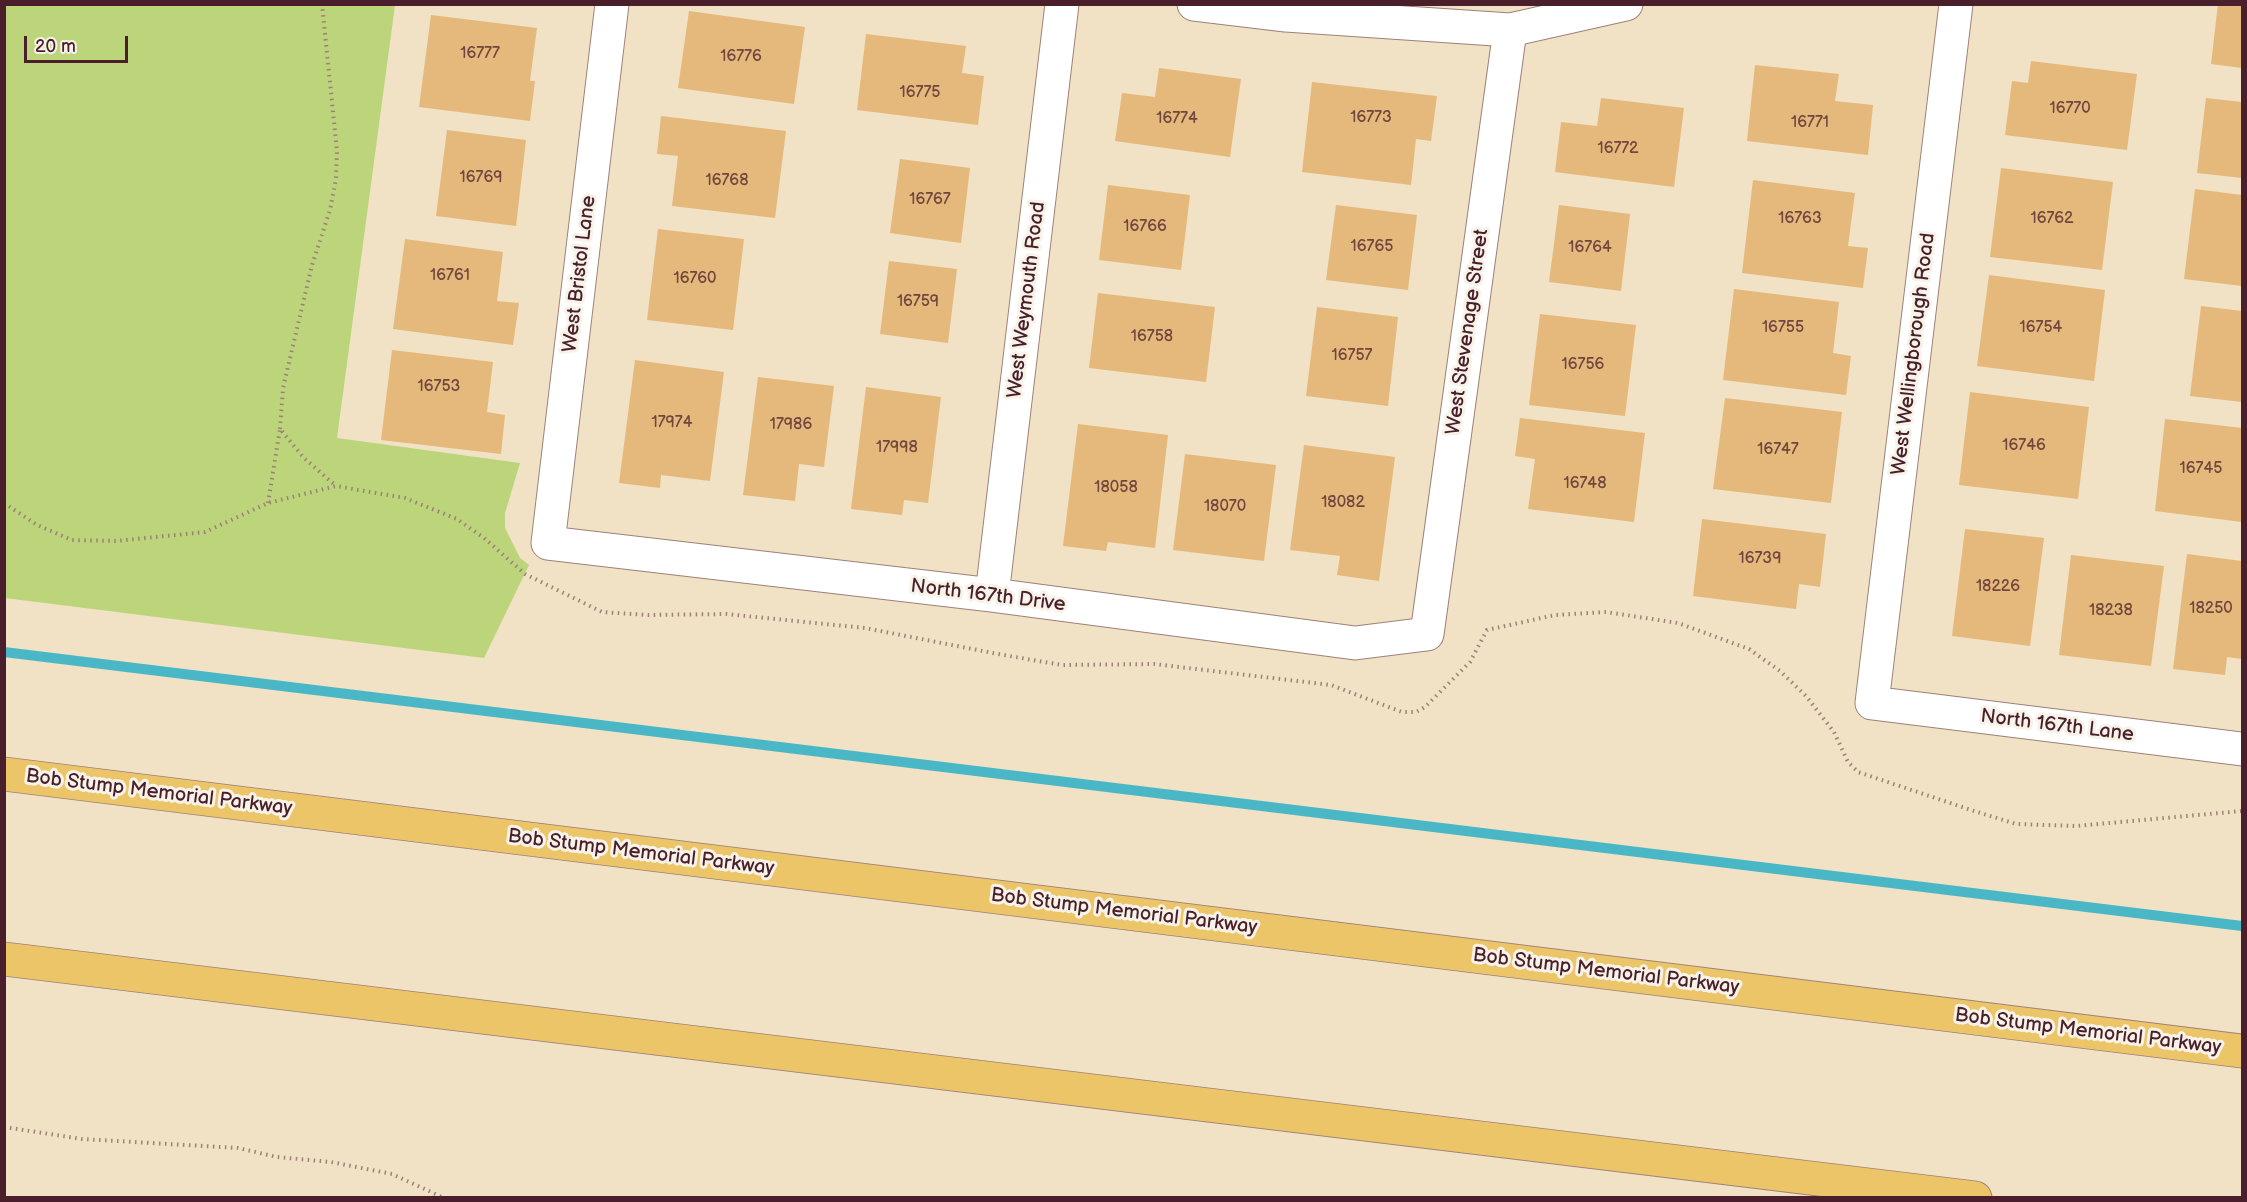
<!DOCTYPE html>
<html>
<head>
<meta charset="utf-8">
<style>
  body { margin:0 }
  #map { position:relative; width:2247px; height:1202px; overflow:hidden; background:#f1e1c5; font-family:"Balsamiq Sans",sans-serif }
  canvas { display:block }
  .frame { position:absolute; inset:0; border:6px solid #4a1f2b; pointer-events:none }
  .scale { position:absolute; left:24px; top:36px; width:104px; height:27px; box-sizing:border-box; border:3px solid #4a1f2b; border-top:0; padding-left:8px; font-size:18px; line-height:21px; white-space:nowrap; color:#4a1f2b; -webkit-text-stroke:4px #f7f3e8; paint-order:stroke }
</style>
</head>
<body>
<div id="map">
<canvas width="2247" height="1202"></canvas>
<div class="frame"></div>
<div class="scale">20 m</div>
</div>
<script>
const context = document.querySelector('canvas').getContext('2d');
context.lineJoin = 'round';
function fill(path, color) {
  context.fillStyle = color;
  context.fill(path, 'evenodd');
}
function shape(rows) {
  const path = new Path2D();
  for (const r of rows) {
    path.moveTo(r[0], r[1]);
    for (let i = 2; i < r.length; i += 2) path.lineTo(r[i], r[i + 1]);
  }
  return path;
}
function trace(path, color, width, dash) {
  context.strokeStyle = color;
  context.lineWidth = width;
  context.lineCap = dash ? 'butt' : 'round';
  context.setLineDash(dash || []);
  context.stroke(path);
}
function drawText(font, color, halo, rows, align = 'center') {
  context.font = font + ' "Balsamiq Sans",sans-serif';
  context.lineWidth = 6;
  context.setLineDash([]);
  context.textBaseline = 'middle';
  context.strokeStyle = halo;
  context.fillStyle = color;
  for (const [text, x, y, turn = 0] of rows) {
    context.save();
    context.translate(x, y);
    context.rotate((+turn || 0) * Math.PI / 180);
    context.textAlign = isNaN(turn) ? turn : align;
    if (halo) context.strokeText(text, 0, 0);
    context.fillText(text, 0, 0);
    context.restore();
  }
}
fill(shape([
  [5,4,395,5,337,438,520,463,505,513,505,528,520,558,529,565,484,658,5,598]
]), '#bcd57b');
trace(shape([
  [4,652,2242,926]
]), '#4ab7c6', 10);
fill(shape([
  [2218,4,2242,4,2242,68,2211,64],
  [689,11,805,27,794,104,678,88],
  [431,15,537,28,530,81,535,81,530,121,419,107],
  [866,34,966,46,962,73,984,76,978,125,857,110],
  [2031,61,2137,74,2127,150,2005,135,2012,81,2028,83],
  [1755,65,1839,74,1835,101,1873,105,1868,155,1747,141],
  [1159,68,1241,79,1230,157,1115,141,1122,93,1155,97],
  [1312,82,1437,96,1431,141,1416,139,1411,185,1302,172],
  [1601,98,1684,108,1674,187,1555,172,1561,122,1597,126],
  [2206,98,2242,102,2242,178,2197,173],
  [661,116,786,131,775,218,672,206,678,156,657,154],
  [447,130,526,140,516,226,436,216],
  [900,159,970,168,961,243,890,233],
  [2001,168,2113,182,2102,270,1990,257],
  [1753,180,1855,193,1848,246,1868,248,1863,288,1742,273],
  [1108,185,1190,195,1181,270,1099,260],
  [2195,189,2242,195,2242,286,2184,279],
  [1336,205,1417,215,1408,290,1326,280],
  [1559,205,1630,214,1621,291,1549,282],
  [658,229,744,239,733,330,647,320],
  [405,239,503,252,497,301,519,303,513,345,393,329],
  [889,261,957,269,948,343,880,334],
  [1989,275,2105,290,2094,381,1977,366],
  [1734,289,1839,302,1833,353,1851,356,1846,395,1723,380],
  [1098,293,1215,307,1206,382,1089,368],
  [2201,306,2242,311,2242,402,2190,396],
  [1317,307,1398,317,1388,406,1306,396],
  [1540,314,1636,325,1625,416,1529,405],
  [392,350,493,362,487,412,505,415,501,454,381,440],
  [635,360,724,372,710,481,661,475,660,488,619,483],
  [758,377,834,386,824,467,799,464,795,501,743,495],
  [866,387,941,397,928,503,904,500,902,515,851,509],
  [1970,392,2089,407,2078,499,1959,485],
  [1725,398,1842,412,1831,503,1713,489],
  [1520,418,1645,433,1634,522,1528,509,1535,459,1515,456],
  [2165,419,2242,428,2242,522,2155,511],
  [1078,424,1168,435,1155,548,1108,542,1106,551,1063,546],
  [1304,445,1395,457,1379,581,1337,575,1340,556,1290,550],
  [1185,454,1276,465,1264,561,1173,550],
  [1702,519,1826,534,1820,587,1799,584,1796,609,1693,596],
  [1965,529,2044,538,2030,646,1952,636],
  [2187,554,2242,561,2242,659,2227,657,2225,675,2173,669],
  [2071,555,2164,566,2151,666,2059,655]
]), '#e5b97b');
const minor = shape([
  [612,4,548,543,992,595,1355,643,1427,634,1510,30],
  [1194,4,1286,15,1510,30,1626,4],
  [1956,4,1872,703,2242,749],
  [992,595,1062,4]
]);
const motorway = shape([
  [4,774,2242,1051],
  [4,959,1975,1198]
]);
trace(minor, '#9e8078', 35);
trace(motorway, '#9e8078', 35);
trace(shape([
  [280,429,283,388,312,265,330,210,336,179,337,151,322,4],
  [4,503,37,525,72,540,116,541,205,532,268,503,336,486,405,498,457,519,484,538,525,574,602,612,648,615,726,614,865,628,998,654,1062,665,1154,664,1331,685,1402,712,1416,712,1425,707,1470,662,1487,630,1555,615,1606,612,1678,623,1749,649,1780,671,1806,696,1834,732,1848,762,1858,772,1971,810,2016,824,2076,826,2242,811],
  [268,503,280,429,304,458,336,486],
  [4,1127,82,1139,238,1148,277,1157,331,1162,392,1174,444,1198]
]), '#9e8078', 4, [1.5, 4.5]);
trace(minor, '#fff', 33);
trace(motorway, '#edc569', 33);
drawText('16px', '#71463f', null, [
  ["16777",480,54],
  ["16776",741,57],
  ["16775",920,93],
  ["16770",2070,109],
  ["16773",1371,118],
  ["16774",1177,119],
  ["16771",1810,123],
  ["16772",1618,149],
  ["16769",481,178],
  ["16768",727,181],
  ["16767",930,200],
  ["16763",1800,219],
  ["16762",2052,219],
  ["16766",1145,227],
  ["16765",1372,247],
  ["16764",1590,248],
  ["16761",450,276],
  ["16760",695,279],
  ["16759",918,302],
  ["16755",1783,328],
  ["16754",2041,328],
  ["16758",1152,337],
  ["16757",1352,356],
  ["16756",1583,365],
  ["16753",439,387],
  ["17974",672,423],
  ["17986",791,425],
  ["16746",2024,446],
  ["17998",897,448],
  ["16747",1778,450],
  ["16745",2201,469],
  ["16748",1585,484],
  ["18058",1116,488],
  ["18082",1343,503],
  ["18070",1225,507],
  ["16739",1760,559],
  ["18226",1998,587],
  ["18250",2211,609],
  ["18238",2111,611]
]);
drawText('20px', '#4a1f2b', '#f7f3e8', [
  ["West Bristol Lane",580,274,-83],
  ["West Weymouth Road",1027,300,-83],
  ["West Stevenage Street",1468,332,-82],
  ["West Wellingborough Road",1914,354,-83],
  ["North 167th Drive",988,596,7],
  ["North 167th Lane",2057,726,7],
  ["Bob Stump Memorial Parkway",159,793,7],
  ["Bob Stump Memorial Parkway",641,853,7],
  ["Bob Stump Memorial Parkway",1124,912,7],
  ["Bob Stump Memorial Parkway",1606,972,7],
  ["Bob Stump Memorial Parkway",2088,1032,7]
]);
</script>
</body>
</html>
